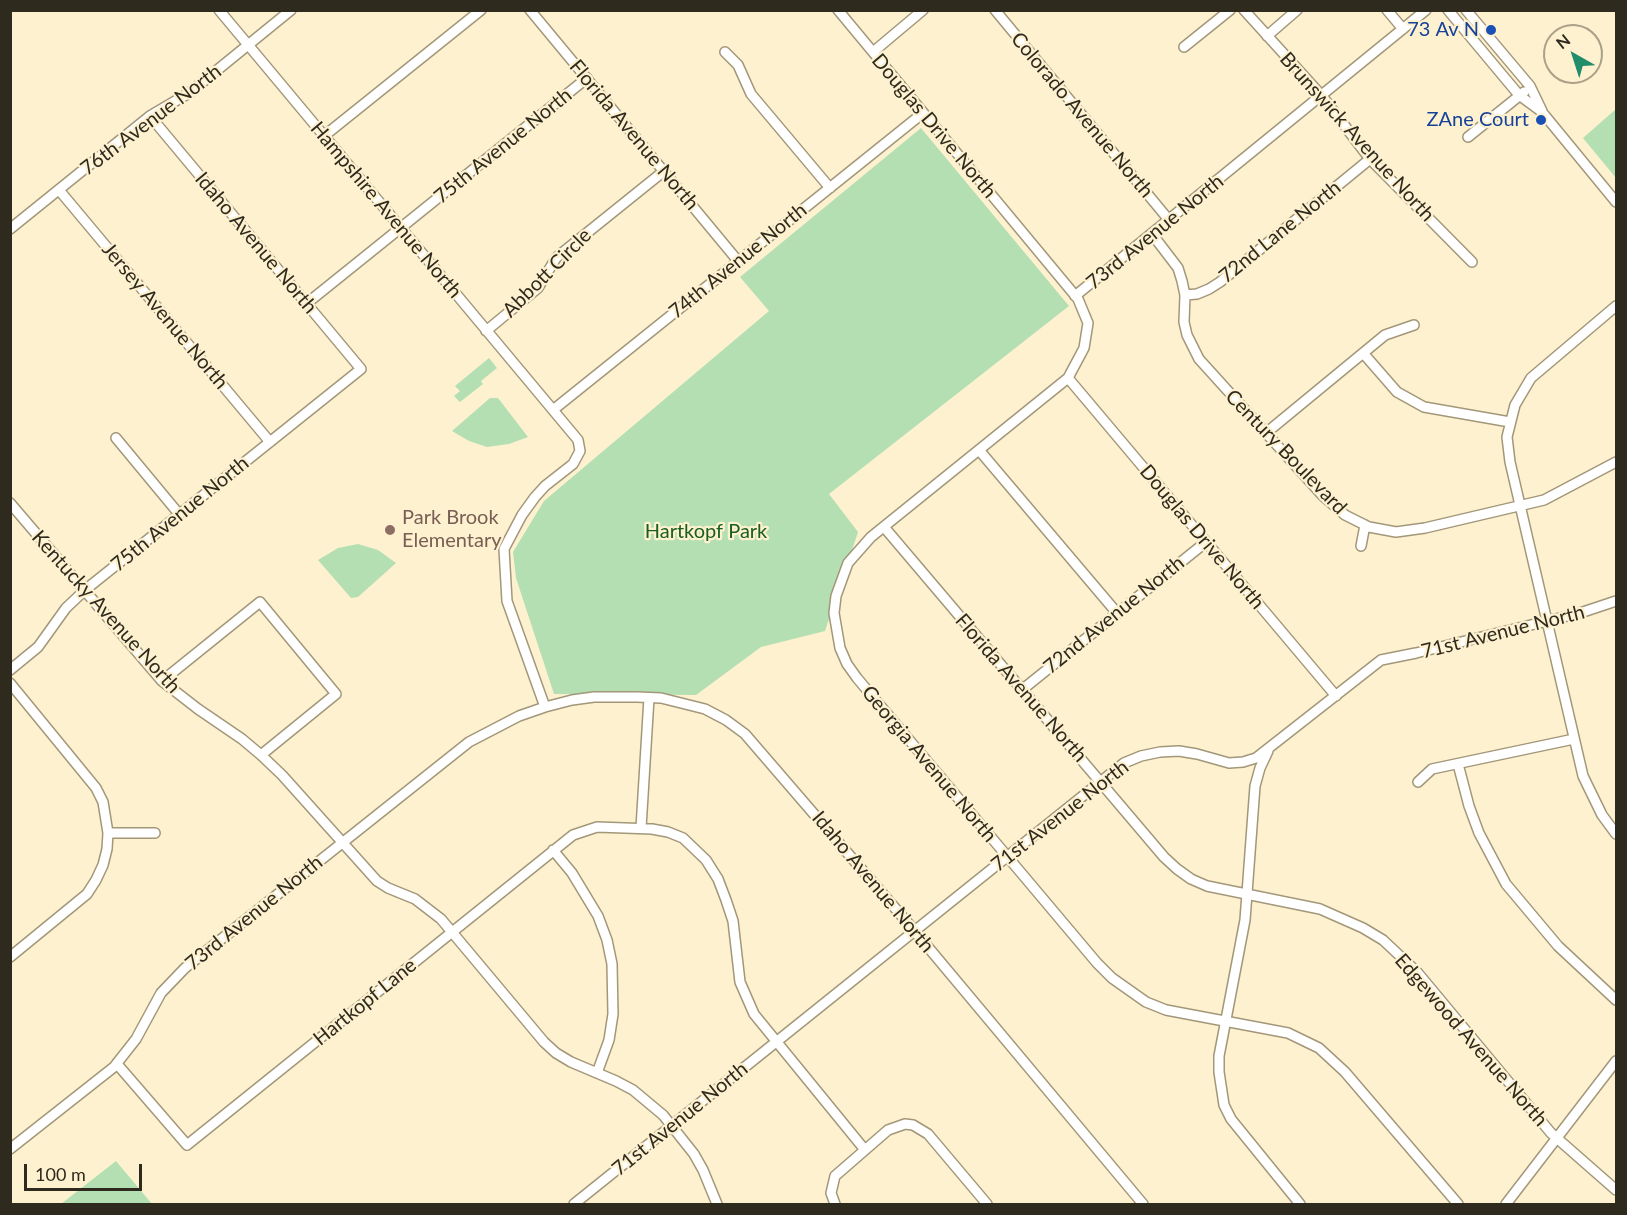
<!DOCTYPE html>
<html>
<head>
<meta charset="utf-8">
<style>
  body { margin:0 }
  #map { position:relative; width:1627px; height:1215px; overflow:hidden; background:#fef1d0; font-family:Lato,sans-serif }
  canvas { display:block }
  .frame { position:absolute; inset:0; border:12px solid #2f2a1e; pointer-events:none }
  .north { position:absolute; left:1543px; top:24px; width:60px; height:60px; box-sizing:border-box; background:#fef1d0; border:2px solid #aba189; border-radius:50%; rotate:321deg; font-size:16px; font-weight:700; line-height:24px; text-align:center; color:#2f2a1e }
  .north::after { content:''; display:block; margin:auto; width:21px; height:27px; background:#218d6b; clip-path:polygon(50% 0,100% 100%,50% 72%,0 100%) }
  .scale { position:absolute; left:24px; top:1164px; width:118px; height:27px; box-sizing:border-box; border:3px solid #2f2a1e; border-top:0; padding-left:8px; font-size:18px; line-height:21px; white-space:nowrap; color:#2f2a1e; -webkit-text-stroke:4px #fef1d0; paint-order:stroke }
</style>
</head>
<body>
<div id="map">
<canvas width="1627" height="1215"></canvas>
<div class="frame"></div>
<div class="north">N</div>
<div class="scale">100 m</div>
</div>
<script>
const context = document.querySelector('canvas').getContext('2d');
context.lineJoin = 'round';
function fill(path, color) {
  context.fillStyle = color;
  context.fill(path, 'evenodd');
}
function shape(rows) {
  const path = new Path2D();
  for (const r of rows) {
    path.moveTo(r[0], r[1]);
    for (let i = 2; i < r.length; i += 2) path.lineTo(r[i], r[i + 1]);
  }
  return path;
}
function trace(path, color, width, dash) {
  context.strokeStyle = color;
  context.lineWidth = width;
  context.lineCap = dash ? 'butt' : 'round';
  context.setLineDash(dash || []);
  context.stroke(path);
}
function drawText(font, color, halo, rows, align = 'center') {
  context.font = font + ' Lato,sans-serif';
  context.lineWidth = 4.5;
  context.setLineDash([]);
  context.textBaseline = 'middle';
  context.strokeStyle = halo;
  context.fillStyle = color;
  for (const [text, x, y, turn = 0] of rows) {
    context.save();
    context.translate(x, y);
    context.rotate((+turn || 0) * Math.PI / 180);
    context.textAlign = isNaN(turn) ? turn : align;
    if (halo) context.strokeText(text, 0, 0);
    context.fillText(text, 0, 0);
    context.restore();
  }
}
fill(shape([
  [1616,109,1616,178,1583,138],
  [921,128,1069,306,829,494,858,532,825,631,761,647,696,695,554,694,516,578,513,552,544,501,769,311,740,277],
  [489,358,497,368,481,381,483,384,460,402,454,396,460,391,455,386],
  [490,398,498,398,528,437,509,444,487,447,469,441,452,431],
  [358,544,378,550,396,563,358,597,351,598,318,560,338,548],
  [116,1161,152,1204,61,1204]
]), '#b3dfb2');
const minor = shape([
  [219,10,578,440,580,451,573,464,545,486,535,497,522,515,504,549,507,601,545,707],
  [530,10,738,261],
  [838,10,1078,299,1088,323,1084,348,1068,378,871,537,848,563,836,596,834,613,840,648,847,664,857,678,1097,963,1112,978,1146,1002,1166,1010,1288,1033,1319,1048,1345,1072,1458,1204],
  [995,10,1169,220],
  [1244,10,1322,96,1370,159,1472,262],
  [1387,10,1403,29],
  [1448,10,1519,95,1542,112,1616,202],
  [1466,10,1530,86,1542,111],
  [1267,36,1297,10],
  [1184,47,1230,10],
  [725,52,738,65,751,94,830,188],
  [873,52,923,10],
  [324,136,481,10],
  [1468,137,1524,92],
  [59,190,270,442],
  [10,229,150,116,189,93,291,10],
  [1152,234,1178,268,1182,281,1185,295,1184,322,1187,335,1199,359,1323,496,1345,515,1369,527,1396,532,1425,528,1544,500,1616,462],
  [1185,295,1197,294,1209,289,1220,282,1370,159],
  [1075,296,1426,10],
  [306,304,587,78],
  [1616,306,1531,378,1515,405,1507,437,1510,462,1583,776,1602,815,1616,834],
  [486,331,538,288,556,258,567,249,664,171],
  [1363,353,1397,392,1424,407,1510,422],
  [1068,378,1336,696],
  [553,410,923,113],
  [1266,433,1385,335,1414,325],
  [116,438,179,514],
  [979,450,1117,613],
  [10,503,162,681,198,709,242,739,261,755,282,775,377,881,388,888,415,899,441,919,544,1042,556,1053,571,1062,616,1081,633,1090,663,1115,694,1154,703,1170,717,1204],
  [884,527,1164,857,1177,869,1191,879,1207,886,1320,909,1363,928,1383,940,1417,972,1551,1133,1616,1190],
  [1361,546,1365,525],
  [10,670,38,647,66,608,85,590,361,369,150,116],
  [162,681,260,602,336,694,261,755],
  [10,683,96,788,103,802,108,833,107,849,103,865,96,880,87,894,10,957],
  [1023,689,1206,542],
  [1268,751,1260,768,1255,786,1245,920,1219,1056,1219,1072,1224,1105,1231,1119,1300,1204],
  [1458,764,1469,806,1479,833,1506,884,1558,946,1616,1000],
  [1418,782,1432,769,1574,739],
  [641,828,649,698],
  [108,833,155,833],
  [553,850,572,873,598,916,607,940,612,964,613,1014,609,1040,597,1073],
  [117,1064,187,1145,573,835,597,827,652,829,668,832,683,838,706,860,718,879,726,900,733,921,740,982,754,1014,865,1150],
  [10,1149,114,1067,136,1039,161,993,185,968,469,742,519,716,545,707,572,700,594,697,637,697,661,698,705,709,726,720,745,734,907,922,1143,1204],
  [574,1204,1124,763,1141,756,1160,752,1179,751,1197,754,1229,763,1243,762,1256,758,1381,660,1416,653,1580,613,1616,601],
  [835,1204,831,1193,835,1176,888,1130,905,1124,913,1125,928,1134,987,1204],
  [1506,1204,1616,1061]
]);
trace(minor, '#a39779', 12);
trace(minor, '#fff', 9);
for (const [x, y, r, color] of [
  [1491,30,6,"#1a4fb4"],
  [1541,120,6,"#1a4fb4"],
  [390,530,6,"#8d6e63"]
]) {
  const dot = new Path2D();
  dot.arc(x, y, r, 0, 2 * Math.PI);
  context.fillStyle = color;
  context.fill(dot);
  trace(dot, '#fef1d0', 2);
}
drawText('20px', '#164399', '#fef1d0', [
  ["73 Av N",1479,30],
  ["ZAne Court",1529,120]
], 'right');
drawText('20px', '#2f2a1e', '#fef1d0', [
  ["Colorado Avenue North",1082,115,50],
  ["76th Avenue North",151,120,-37],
  ["Douglas Drive North",934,126,50],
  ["Florida Avenue North",634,135,50],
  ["Brunswick Avenue North",1357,137,48],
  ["75th Avenue North",503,146,-39],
  ["Hampshire Avenue North",386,210,50],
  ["73rd Avenue North",1155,232,-39],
  ["72nd Lane North",1280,232,-39],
  ["Idaho Avenue North",256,243,50],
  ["74th Avenue North",738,261,-39],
  ["Abbott Circle",547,273,-45],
  ["Jersey Avenue North",165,316,50],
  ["Century Boulevard",1286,452,46],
  ["75th Avenue North",180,514,-39],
  ["Douglas Drive North",1202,537,50],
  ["Kentucky Avenue North",106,612,48],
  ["72nd Avenue North",1114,615,-39],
  ["71st Avenue North",1503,632,-14],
  ["Florida Avenue North",1021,688,49],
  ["Georgia Avenue North",929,764,50],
  ["71st Avenue North",1060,816,-38],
  ["Idaho Avenue North",873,882,50],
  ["73rd Avenue North",254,913,-39],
  ["Hartkopf Lane",365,1002,-39],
  ["Edgewood Avenue North",1471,1040,49],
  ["71st Avenue North",680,1119,-39]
]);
drawText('20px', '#785e54', '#fef1d0', [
  ["Park Brook",402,518],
  ["Elementary",402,541]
], 'left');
drawText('20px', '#19601f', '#fef1d0', [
  ["Hartkopf Park",706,532]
]);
</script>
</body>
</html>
